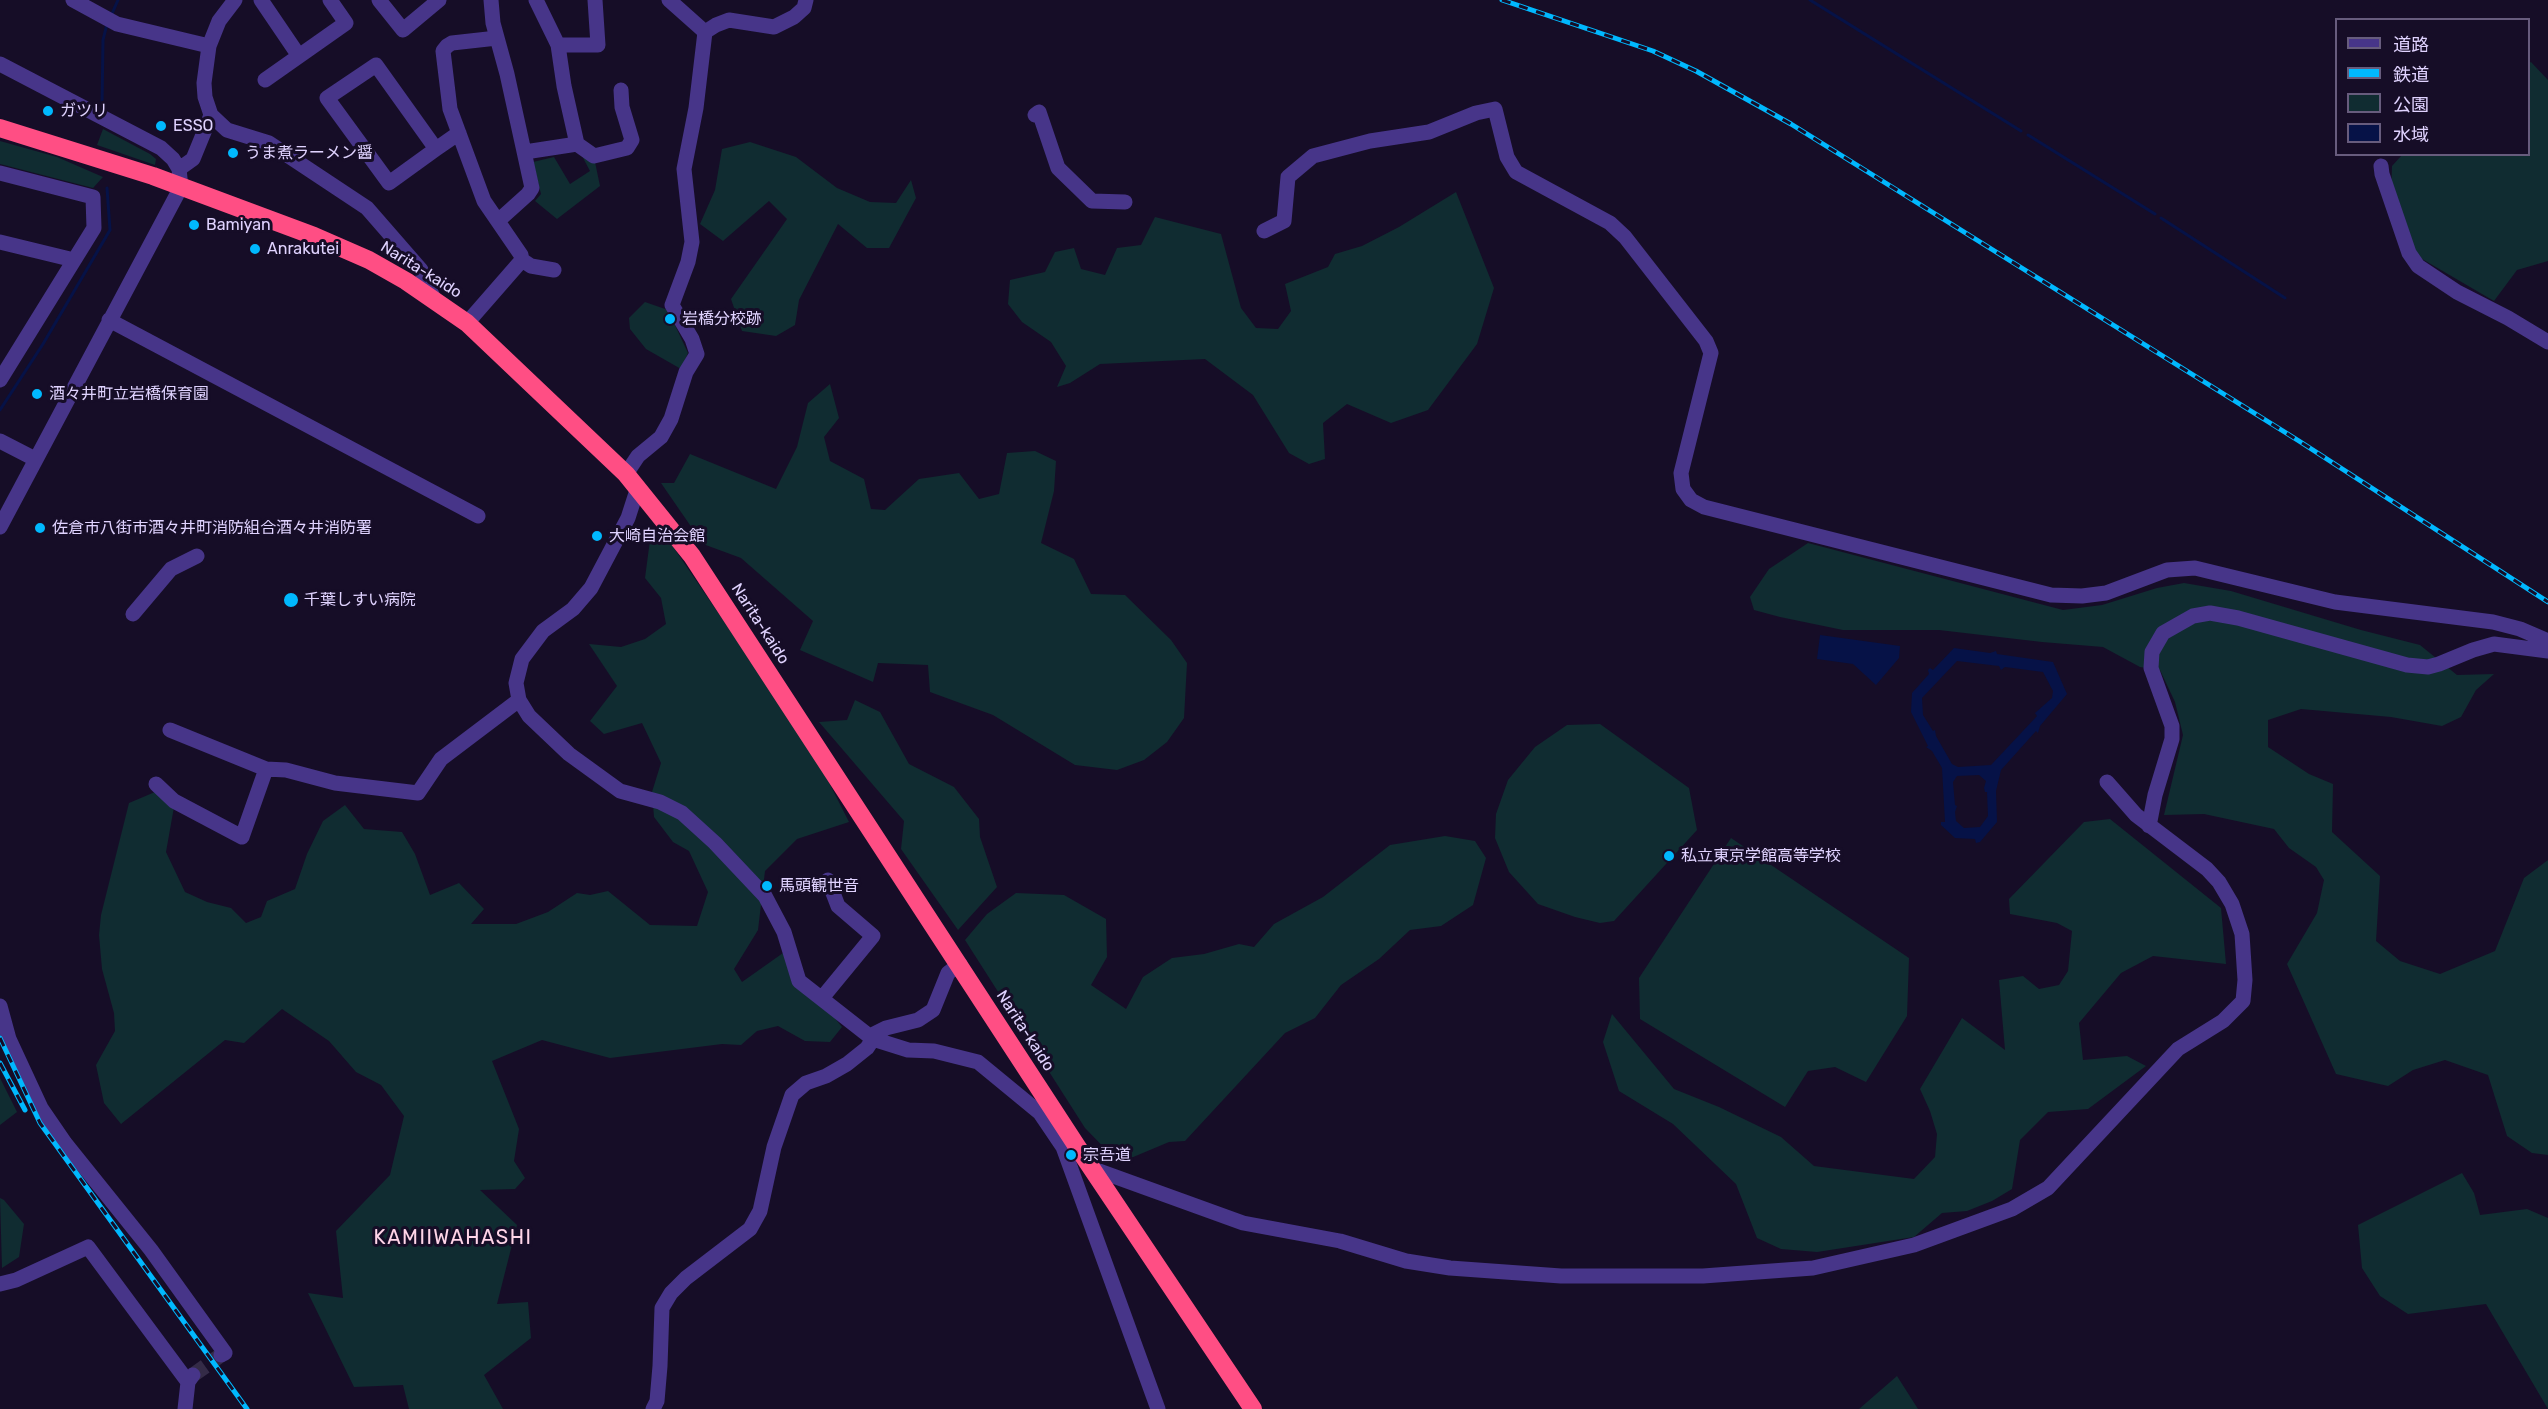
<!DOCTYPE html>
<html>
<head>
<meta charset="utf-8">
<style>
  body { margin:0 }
  #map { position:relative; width:2548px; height:1409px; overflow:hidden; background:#160d27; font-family:Rubik,"Noto Sans JP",sans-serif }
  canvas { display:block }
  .legend { position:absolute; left:2335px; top:18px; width:195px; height:138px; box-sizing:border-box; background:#160d27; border:2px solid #675c7d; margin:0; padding:8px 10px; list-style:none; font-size:18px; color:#e0d3ff }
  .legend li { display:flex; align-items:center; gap:12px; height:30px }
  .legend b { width:30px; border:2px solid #675c7d }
</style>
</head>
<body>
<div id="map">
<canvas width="2548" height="1409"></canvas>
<ul class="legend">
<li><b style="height:8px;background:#473589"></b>道路</li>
<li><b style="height:8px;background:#00b8fe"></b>鉄道</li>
<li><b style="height:16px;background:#102c31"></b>公園</li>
<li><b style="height:16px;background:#061247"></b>水域</li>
</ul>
</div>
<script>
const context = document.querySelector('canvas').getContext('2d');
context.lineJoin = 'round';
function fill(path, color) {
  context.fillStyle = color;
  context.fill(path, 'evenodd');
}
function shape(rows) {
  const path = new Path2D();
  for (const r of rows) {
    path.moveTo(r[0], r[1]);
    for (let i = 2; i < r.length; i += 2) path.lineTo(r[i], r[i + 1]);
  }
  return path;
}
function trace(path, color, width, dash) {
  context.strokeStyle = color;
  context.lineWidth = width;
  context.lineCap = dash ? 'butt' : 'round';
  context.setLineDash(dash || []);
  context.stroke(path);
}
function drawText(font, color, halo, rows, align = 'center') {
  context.font = font + ' Rubik,"Noto Sans JP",sans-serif';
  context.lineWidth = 6;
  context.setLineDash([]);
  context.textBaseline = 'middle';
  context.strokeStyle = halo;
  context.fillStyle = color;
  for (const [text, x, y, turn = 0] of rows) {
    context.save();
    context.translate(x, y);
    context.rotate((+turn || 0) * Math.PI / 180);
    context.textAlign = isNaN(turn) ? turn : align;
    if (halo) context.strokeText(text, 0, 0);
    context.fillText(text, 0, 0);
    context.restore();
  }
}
fill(shape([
  [2531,62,2548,80,2548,261,2517,270,2494,301,2417,256,2391,196,2392,166,2402,155,2528,154,2529,63],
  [103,129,150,154,156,159,155,165,97,145],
  [0,141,57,157,103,177,93,188,0,164],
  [750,142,796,157,837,188,870,202,896,203,911,180,916,198,889,248,867,248,838,224,799,300,795,325,776,336,742,331,731,299,787,219,769,201,723,241,700,224,715,190,722,149],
  [581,154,595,162,600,186,557,219,535,201,541,194,533,162,554,157,570,184,590,171],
  [1456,192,1494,288,1477,344,1428,410,1391,423,1347,404,1323,423,1325,459,1309,464,1289,453,1253,395,1205,359,1100,364,1070,383,1057,387,1066,366,1051,342,1022,322,1008,304,1010,280,1045,272,1055,252,1074,248,1081,269,1105,275,1117,248,1141,245,1155,217,1221,234,1241,308,1256,328,1278,329,1291,311,1285,284,1328,267,1335,254,1362,246,1399,227],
  [645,302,668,310,688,353,681,369,646,349,630,329,629,318],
  [830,384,839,418,824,437,830,461,864,479,871,509,885,510,919,479,959,473,979,499,999,494,1007,453,1035,451,1056,461,1054,491,1041,543,1074,559,1091,594,1125,595,1171,640,1187,663,1184,718,1167,742,1144,760,1117,770,1075,765,993,715,930,692,928,665,878,663,873,682,800,650,813,621,741,558,703,544,661,483,674,483,690,454,776,489,797,447,808,403],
  [663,532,815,755,849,822,797,839,765,871,758,930,734,969,742,982,783,953,842,1027,830,1042,805,1041,778,1026,757,1031,741,1045,722,1044,610,1058,542,1040,492,1061,519,1129,514,1161,525,1178,515,1189,480,1190,517,1225,497,1304,528,1302,531,1338,484,1375,503,1409,409,1409,403,1385,354,1387,308,1293,343,1298,336,1231,390,1175,404,1116,381,1085,356,1072,329,1041,282,1009,244,1043,225,1040,121,1124,104,1103,96,1065,115,1031,114,1013,102,969,99,935,101,915,129,803,155,792,174,807,166,852,185,892,207,902,231,908,246,923,261,917,267,901,295,889,307,854,323,821,345,805,364,829,402,832,415,854,430,895,459,883,484,909,471,924,516,924,548,912,577,893,590,895,608,891,650,925,697,926,708,892,689,851,673,842,654,817,652,792,661,763,642,723,604,734,590,721,617,686,589,644,621,647,645,639,666,624,661,598,645,578,650,540],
  [1808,543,2063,610,2102,605,2157,588,2184,583,2231,591,2361,630,2420,645,2457,675,2494,674,2476,690,2461,717,2442,726,2391,717,2301,709,2268,720,2268,747,2309,774,2333,784,2332,832,2380,876,2376,941,2400,961,2440,974,2495,951,2524,878,2548,860,2548,1155,2532,1153,2507,1136,2488,1075,2445,1060,2413,1070,2388,1086,2336,1074,2287,964,2317,913,2324,880,2316,867,2289,848,2274,829,2204,814,2164,815,2183,735,2175,702,2160,670,2140,667,2103,647,2042,642,1939,630,1843,630,1780,617,1754,610,1750,597,1769,569],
  [855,700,880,712,909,764,954,787,979,819,980,837,997,887,958,930,901,849,904,821,819,722,847,720],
  [1600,724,1689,788,1697,830,1614,921,1600,923,1575,917,1538,904,1509,872,1495,838,1496,814,1508,780,1535,747,1567,725],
  [2110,819,2221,908,2226,964,2153,956,2121,973,2079,1023,2083,1060,2127,1056,2146,1066,2088,1109,2048,1112,2020,1140,2012,1189,1992,1201,1967,1211,1942,1213,1914,1237,1817,1252,1781,1249,1757,1238,1736,1184,1673,1124,1619,1091,1603,1042,1612,1014,1674,1089,1719,1107,1781,1137,1814,1166,1914,1179,1935,1157,1937,1134,1930,1111,1920,1089,1962,1018,2005,1050,1999,980,2023,976,2039,989,2059,985,2068,971,2072,931,2057,923,2010,914,2009,899,2084,822],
  [1445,836,1475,841,1486,858,1473,905,1441,926,1410,930,1379,959,1341,985,1315,1018,1285,1033,1185,1141,1169,1142,1119,1163,1085,1128,965,940,987,914,1016,893,1064,895,1106,919,1107,957,1091,985,1126,1009,1143,977,1172,958,1204,954,1239,944,1254,947,1274,924,1323,897,1390,845],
  [1731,838,1909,958,1907,1016,1866,1082,1835,1067,1808,1071,1785,1107,1640,1019,1639,978],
  [0,1078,17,1112,0,1125],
  [2462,1173,2474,1193,2480,1215,2527,1209,2548,1218,2548,1409,2486,1304,2408,1314,2380,1296,2362,1268,2358,1225],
  [0,1198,4,1200,24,1224,19,1257,2,1268],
  [1897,1376,1918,1409,1859,1409]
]), '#102c31');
fill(shape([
  [1820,635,1900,646,1899,658,1876,685,1853,664,1817,659],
  [1954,648,1990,653,1996,651,1997,654,2053,662,2067,694,2040,726,2038,733,2036,731,2001,770,1996,791,1997,822,1980,842,1976,843,1975,839,1955,838,1941,825,1941,822,1945,822,1942,768,1932,751,1926,747,1928,746,1911,712,1912,693,1929,674,1928,670,1930,668,1933,670],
  [1957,661,1999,666,2001,670,2005,667,2043,672,2053,691,2052,698,2035,713,2037,716,1991,765,1958,767,1952,764,1936,736,1935,730,1933,731,1923,715,1922,698],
  [1979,775,1986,781,1984,788,1985,792,1987,792,1988,816,1980,827,1964,828,1956,821,1955,812,1957,806,1955,805,1953,782,1957,776]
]), '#061247');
trace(shape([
  [1810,0,2021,131],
  [111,16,118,0],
  [102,106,103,40,107,24],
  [2028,135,2155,214],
  [2161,218,2285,298],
  [0,410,43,344,110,230,107,188]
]), '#061247', 3);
trace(shape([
  [193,1375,221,1355]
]), '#342b47', 15, [15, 8]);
trace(shape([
  [73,0,117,24,209,46],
  [235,0,219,21,209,46,204,83,205,97,211,115,227,130,269,143,367,208,421,270,434,299],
  [261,0,299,56],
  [379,0,403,30,439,0],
  [491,0,493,23,507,74,532,188,528,194,498,221],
  [536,0,558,45,564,86,577,144],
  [705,32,716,25,729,20,774,27,794,17,804,8,806,0],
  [497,38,452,43,447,46,443,51,450,109,484,201,521,255,522,260,531,266,554,270],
  [558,45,598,45,595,0],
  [0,64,161,148,173,159,179,169,181,187,0,527],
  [265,80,346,23,330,0],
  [1035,115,1039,112,1058,168,1092,201,1125,202],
  [436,149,376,65,327,98,389,183,436,149,459,133],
  [525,152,577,144,594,156,627,148,632,140,622,107,621,90],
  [2381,166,2382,174,2409,253,2418,266,2457,292,2508,318,2548,342],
  [179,169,193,159,211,115],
  [0,173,93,197,94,228,0,380],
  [1264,231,1284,221,1288,177,1313,156,1370,141,1429,132,1476,113,1495,109,1507,157,1516,172,1610,223,1625,237,1706,341,1711,353,1681,473,1683,489,1691,500,1704,507,2051,595,2082,596,2106,593,2167,570,2195,568,2335,602,2493,622,2520,629,2548,641],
  [0,242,74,260],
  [109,320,478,516],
  [467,323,522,260],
  [0,441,35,459],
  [626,474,638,456,661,437,671,419,686,372,697,354,692,339,672,305,688,262,692,242,684,169,696,108,705,32,669,0],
  [638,487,628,518,591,588,573,609,543,631,522,659,516,683,519,700,529,716,569,754,620,791,660,802,682,813,715,843,765,896,784,932,799,981,873,1039,908,1050,934,1051,978,1062,1040,1113,1063,1147,1158,1409],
  [133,614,171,569,197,556],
  [170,730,266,769,286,770,335,783,418,793,441,759,519,700],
  [156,784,174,801,242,837,266,769],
  [2149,826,2155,795,2172,739,2172,726,2151,668,2152,652,2163,633,2193,616,2210,613,2238,618,2407,665,2428,667,2439,664,2473,650,2494,644,2548,651],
  [822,998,873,936,838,906,828,880],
  [0,1006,9,1039,41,1108,65,1143,151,1250,225,1353,221,1355],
  [870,1036,886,1028,918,1020,933,1010,948,973,960,964],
  [1091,1168,1243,1223,1340,1241,1406,1261,1450,1268,1561,1276,1703,1276,1813,1268,1914,1245,2012,1209,2048,1188,2178,1049,2223,1021,2243,1001,2245,980,2242,934,2232,904,2219,882,2207,869,2136,815,2107,782],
  [0,1284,16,1280,88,1247,188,1382,193,1375],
  [185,1409,188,1382],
  [653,1409,657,1401,660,1366,662,1308,671,1293,686,1278,750,1229,760,1211,774,1147,792,1095,806,1083,826,1076,847,1064,867,1048,873,1039]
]), '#473589', 15);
trace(shape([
  [0,128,153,176,314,236,369,260,406,281,467,323,626,474,692,556,1078,1148,1253,1409]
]), '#ff4e84', 18);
const rail = shape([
  [1502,0,1653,51,1696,71,1791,124,2299,441,2548,602],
  [0,1038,40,1123,247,1409],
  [0,1063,25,1110]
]);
trace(rail, '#00b8fe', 5);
trace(rail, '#160d27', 3, [9]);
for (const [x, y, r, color] of [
  [48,111,6,"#00b8fe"],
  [161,126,6,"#00b8fe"],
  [233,153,6,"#00b8fe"],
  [194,225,6,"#00b8fe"],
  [255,249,6,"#00b8fe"],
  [670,319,6,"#00b8fe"],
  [37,394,6,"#00b8fe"],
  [40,528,6,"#00b8fe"],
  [597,536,6,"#00b8fe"],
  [291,600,8,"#00b8fe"],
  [1669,856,6,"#00b8fe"],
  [767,886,6,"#00b8fe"],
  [1071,1155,6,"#00b8fe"]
]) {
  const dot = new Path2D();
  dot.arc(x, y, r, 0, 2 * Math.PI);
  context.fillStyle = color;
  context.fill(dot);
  trace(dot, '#160d27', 2);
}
drawText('16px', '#e0d3ff', '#160d27', [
  ["ガツリ",60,111],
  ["ESSO",173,126],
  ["うま煮ラーメン醤",245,153],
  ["Bamiyan",206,225],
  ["Anrakutei",267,249],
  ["岩橋分校跡",682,319],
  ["酒々井町立岩橋保育園",49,394],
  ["佐倉市八街市酒々井町消防組合酒々井消防署",52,528],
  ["大崎自治会館",609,536],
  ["千葉しすい病院",304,600],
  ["私立東京学館高等学校",1681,856],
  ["馬頭観世音",779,886],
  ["宗吾道",1083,1155]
], 'left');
drawText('16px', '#e0d3ff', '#160d27', [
  ["Narita-kaido",421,270,32],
  ["Narita-kaido",760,624,57],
  ["Narita-kaido",1025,1031,57]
]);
context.letterSpacing = '1.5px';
drawText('20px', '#ffd5e8', '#160d27', [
  ["KAMIIWAHASHI",453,1238]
]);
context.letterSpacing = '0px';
</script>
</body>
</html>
